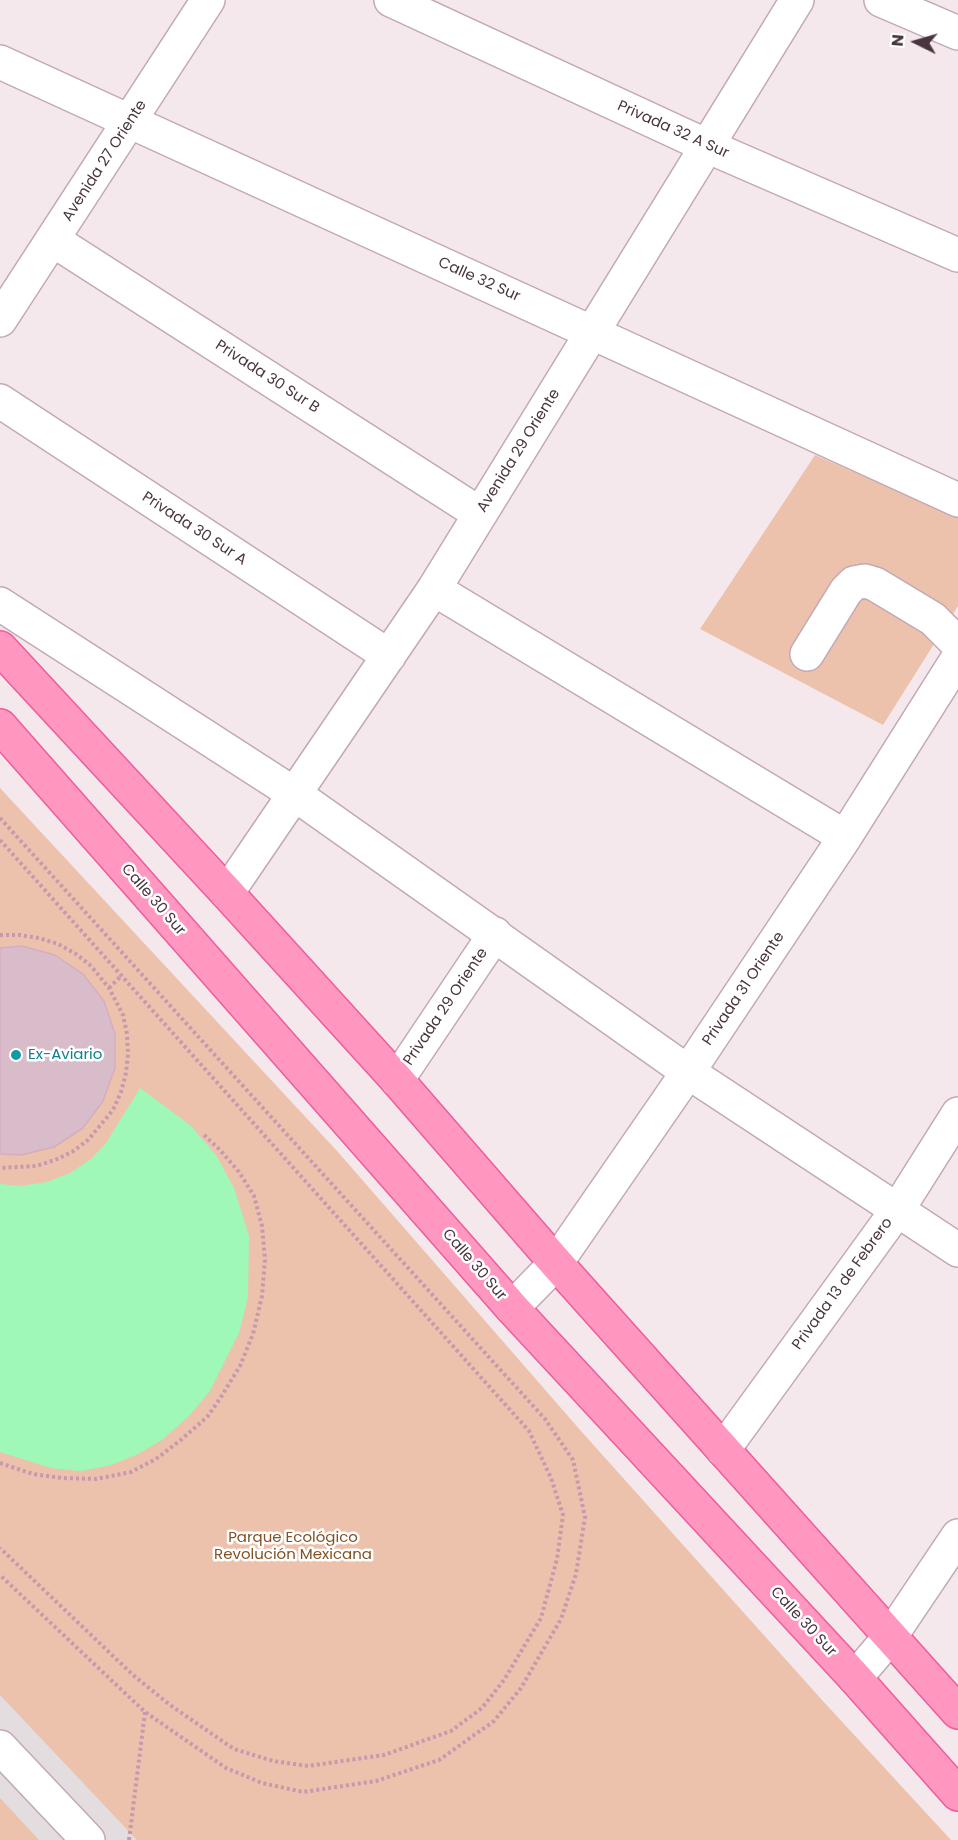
<!DOCTYPE html>
<html>
<head>
<meta charset="utf-8">
<style>
  body { margin:0 }
  #map { position:relative; width:958px; height:1840px; overflow:hidden; background:#f5e8ed; font-family:Poppins,sans-serif }
  canvas { display:block }
  .north { position:absolute; left:886px; top:12px; width:60px; height:60px; -webkit-text-stroke:4px #fff; paint-order:stroke; rotate:275deg; font-size:16px; font-weight:700; line-height:24px; text-align:center; color:#493540 }
  .north::after { content:''; display:block; margin:auto; width:21px; height:27px; background:#493540; clip-path:polygon(50% 0,100% 100%,50% 72%,0 100%) }
</style>
</head>
<body>
<div id="map">
<canvas width="958" height="1840"></canvas>
<div class="north">N</div>
</div>
<script>
const context = document.querySelector('canvas').getContext('2d');
context.lineJoin = 'round';
function fill(path, color) {
  context.fillStyle = color;
  context.fill(path, 'evenodd');
}
function shape(rows) {
  const path = new Path2D();
  for (const r of rows) {
    path.moveTo(r[0], r[1]);
    for (let i = 2; i < r.length; i += 2) path.lineTo(r[i], r[i + 1]);
  }
  return path;
}
function trace(path, color, width, dash) {
  context.strokeStyle = color;
  context.lineWidth = width;
  context.lineCap = dash ? 'butt' : 'round';
  context.setLineDash(dash || []);
  context.stroke(path);
}
function drawText(font, color, halo, rows, align = 'center') {
  context.font = font + ' Poppins,sans-serif';
  context.lineWidth = 5;
  context.setLineDash([]);
  context.textBaseline = 'middle';
  context.strokeStyle = halo;
  context.fillStyle = color;
  for (const [text, x, y, turn = 0] of rows) {
    context.save();
    context.translate(x, y);
    context.rotate((+turn || 0) * Math.PI / 180);
    context.textAlign = isNaN(turn) ? turn : align;
    if (halo) context.strokeText(text, 0, 0);
    context.fillText(text, 0, 0);
    context.restore();
  }
}
fill(shape([
  [815,455,958,517,958,606,883,725,700,629],
  [0,788,338,1152,581,1431,822,1700,951,1840,0,1840]
]), '#edc2ad');
fill(shape([
  [0,1695,137,1840,39,1840,0,1798]
]), '#e3dde0');
fill(shape([
  [140,1088,190,1125,216,1155,234,1188,249,1236,248,1297,239,1333,210,1391,189,1416,162,1440,138,1454,111,1465,81,1471,51,1468,0,1452,0,1184,20,1186,47,1182,70,1173,91,1159,106,1143]
]), '#9ff7b8');
const building = shape([
  [22,946,55,955,83,974,104,1001,115,1034,115,1068,103,1101,83,1128,54,1147,21,1155,0,1154,0,948,22,946]
]);
fill(building, '#d8bcca');
trace(building, '#d3aec1', 1.5);
const minor = shape([
  [391,0,707,146,958,255],
  [881,0,958,33],
  [0,62,958,500],
  [53,240,480,514],
  [0,320,208,0],
  [0,401,389,656],
  [434,589,845,837],
  [0,604,296,795,688,1072,958,1250],
  [807,654,846,591,854,583,865,581,875,584,933,619,958,644],
  [227,893,434,589,797,0],
  [397,1080,495,934],
  [512,1308,556,1263,688,1072,845,837,958,658],
  [723,1450,898,1209,958,1114],
  [855,1678,890,1637,958,1536],
  [0,1747,88,1840]
]);
const major = shape([
  [0,648,227,893,397,1080,556,1263,958,1712],
  [0,726,512,1308,855,1678,958,1794]
]);
trace(minor, '#c2a9b5', 36);
trace(major, '#ee5c9a', 36);
trace(shape([
  [0,818,545,1419,573,1460,585,1517,576,1574,561,1619,521,1688,494,1721,439,1760,376,1781,303,1792,262,1783,226,1768,145,1712,0,1575],
  [0,840,529,1431,551,1478,563,1515,557,1559,541,1618,504,1680,482,1708,451,1731,384,1755,308,1766,273,1761,234,1749,170,1705,133,1675,0,1548],
  [0,935,19,935,39,938,58,944,76,954,91,966,109,988,123,1015,127,1034,128,1054,126,1073,121,1092,113,1110,88,1140,72,1152,55,1160,36,1166,0,1168],
  [109,988,121,976],
  [0,1463,33,1474,62,1478,96,1479,131,1472,156,1459,182,1439,208,1416,221,1397,240,1366,253,1334,262,1296,265,1260,262,1226,254,1196,239,1172,220,1150,203,1134],
  [129,1840,145,1712]
]), '#c599ae', 4, [3, 3]);
trace(minor, '#fff', 33);
trace(major, '#ff97c1', 33);
for (const [x, y, r, color] of [
  [16,1055,6,"#0f9aa8"]
]) {
  const dot = new Path2D();
  dot.arc(x, y, r, 0, 2 * Math.PI);
  context.fillStyle = color;
  context.fill(dot);
  trace(dot, '#fff', 2);
}
drawText('15px', '#493540', '#fff', [
  ["Privada 32 A Sur",673,130,24],
  ["Avenida 27 Oriente",105,161,-57],
  ["Calle 32 Sur",479,280,24],
  ["Privada 30 Sur B",267,377,33],
  ["Avenida 29 Oriente",519,451,-58],
  ["Privada 30 Sur A",194,529,33],
  ["Calle 30 Sur",153,900,49],
  ["Privada 31 Oriente",744,989,-56],
  ["Privada 29 Oriente",446,1007,-56],
  ["Calle 30 Sur",474,1265,49],
  ["Privada 13 de Febrero",843,1284,-54],
  ["Calle 30 Sur",803,1622,47]
]);
drawText('15px', '#0d838f', '#fff', [
  ["Ex-Aviario",28,1055]
], 'left');
drawText('15px', '#815223', '#fff', [
  ["Parque Ecológico",293,1538],
  ["Revolución Mexicana",293,1555]
]);
</script>
</body>
</html>
